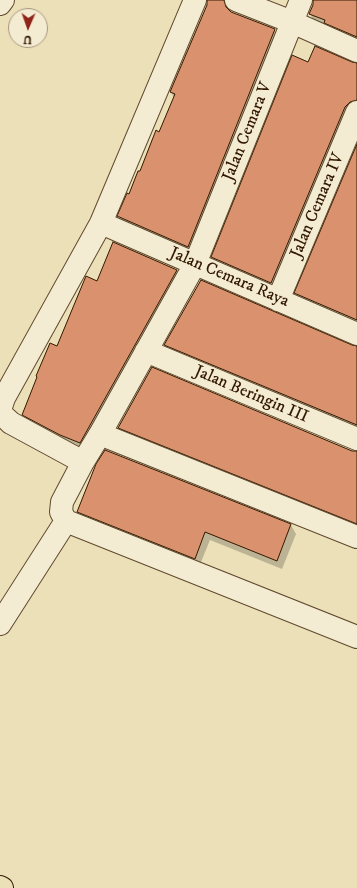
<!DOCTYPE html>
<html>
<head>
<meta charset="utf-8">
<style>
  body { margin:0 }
  #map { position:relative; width:357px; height:888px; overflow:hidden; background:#ece0b9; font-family:"IM FELL DW Pica",serif }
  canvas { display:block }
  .north { position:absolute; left:8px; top:8px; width:40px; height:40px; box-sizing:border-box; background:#f3ebd2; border:1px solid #a6977e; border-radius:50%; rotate:182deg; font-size:11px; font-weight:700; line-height:16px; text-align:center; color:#321800 }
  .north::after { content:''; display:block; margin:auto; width:14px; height:18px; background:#8f2418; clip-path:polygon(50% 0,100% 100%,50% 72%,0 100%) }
</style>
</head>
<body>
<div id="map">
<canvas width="357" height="888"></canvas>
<div class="north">U</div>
</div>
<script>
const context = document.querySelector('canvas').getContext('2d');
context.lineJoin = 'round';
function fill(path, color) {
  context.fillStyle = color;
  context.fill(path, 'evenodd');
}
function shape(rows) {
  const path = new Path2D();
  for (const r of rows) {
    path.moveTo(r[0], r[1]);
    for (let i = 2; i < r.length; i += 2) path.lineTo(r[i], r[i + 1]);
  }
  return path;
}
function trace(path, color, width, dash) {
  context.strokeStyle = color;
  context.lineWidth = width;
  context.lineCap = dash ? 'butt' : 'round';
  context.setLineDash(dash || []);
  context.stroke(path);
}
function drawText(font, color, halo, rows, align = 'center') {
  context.font = font + ' "IM FELL DW Pica",serif';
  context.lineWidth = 3;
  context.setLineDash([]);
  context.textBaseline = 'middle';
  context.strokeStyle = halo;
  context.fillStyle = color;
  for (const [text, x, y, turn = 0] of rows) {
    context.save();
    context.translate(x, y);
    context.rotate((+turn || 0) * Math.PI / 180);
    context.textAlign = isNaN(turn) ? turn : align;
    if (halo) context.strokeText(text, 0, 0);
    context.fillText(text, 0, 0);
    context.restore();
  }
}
fill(shape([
  [208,0,220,0,223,1,229,11,231,13,275,30,280,39,194,256,124,226,119,216,160,133,174,98,171,92,207,5],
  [315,0,357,0,357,43,315,22,310,14],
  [309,63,357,64,357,109,276,291,217,266,212,257],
  [357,147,357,326,300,302,296,293],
  [114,243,177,271,182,280,85,452,29,425,23,415,58,347,98,282],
  [165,345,357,347,357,431,170,353],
  [119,428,357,452,357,529,124,436],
  [106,451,291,525,296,534,282,569,210,540,199,567,83,521,78,512]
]), '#0003');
const building = shape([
  [207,0,224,0,226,7,231,12,275,29,188,247,117,216,127,193,129,194,138,171,140,171,156,130,159,132,175,94,170,92,207,5,207,0],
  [313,0,357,0,357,37,324,23,325,20,309,14,313,5,313,0],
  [315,46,352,62,357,63,357,100,350,102,345,107,271,283,211,257,292,55,308,62,315,46],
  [357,144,357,320,294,293,357,144],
  [113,242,177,270,80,443,60,435,22,415,37,377,36,376,50,343,57,346,86,276,97,281,113,242],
  [201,280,352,345,357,346,357,425,164,345,201,280],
  [152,367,352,451,357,451,357,524,118,428,152,367],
  [105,450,291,524,277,561,205,532,195,559,77,512,96,464,105,450]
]);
fill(building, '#da926e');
trace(building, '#321800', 1);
const minor = shape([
  [236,0,292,22,357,51],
  [301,0,195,264,100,434,83,462,62,502,61,512,66,521,357,637],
  [0,4,3,0],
  [101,223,357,334],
  [278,300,357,112],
  [146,351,357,439],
  [0,410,4,398,101,223,195,0],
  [0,413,11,423,83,462],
  [100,434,357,537],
  [0,624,66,521]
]);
const highway = shape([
  [0,887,2,888]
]);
trace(minor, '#604a2e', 24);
trace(highway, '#321800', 24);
trace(minor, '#f3ebd2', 22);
trace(highway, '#ece0b9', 22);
drawText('17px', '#321800', '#f3ebd2', [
  ["Jalan Cemara V",248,132,-68],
  ["Jalan Cemara IV",318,206,-67],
  ["Jalan Cemara Raya",229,278,23],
  ["Jalan Beringin III",251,395,23]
]);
</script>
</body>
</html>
